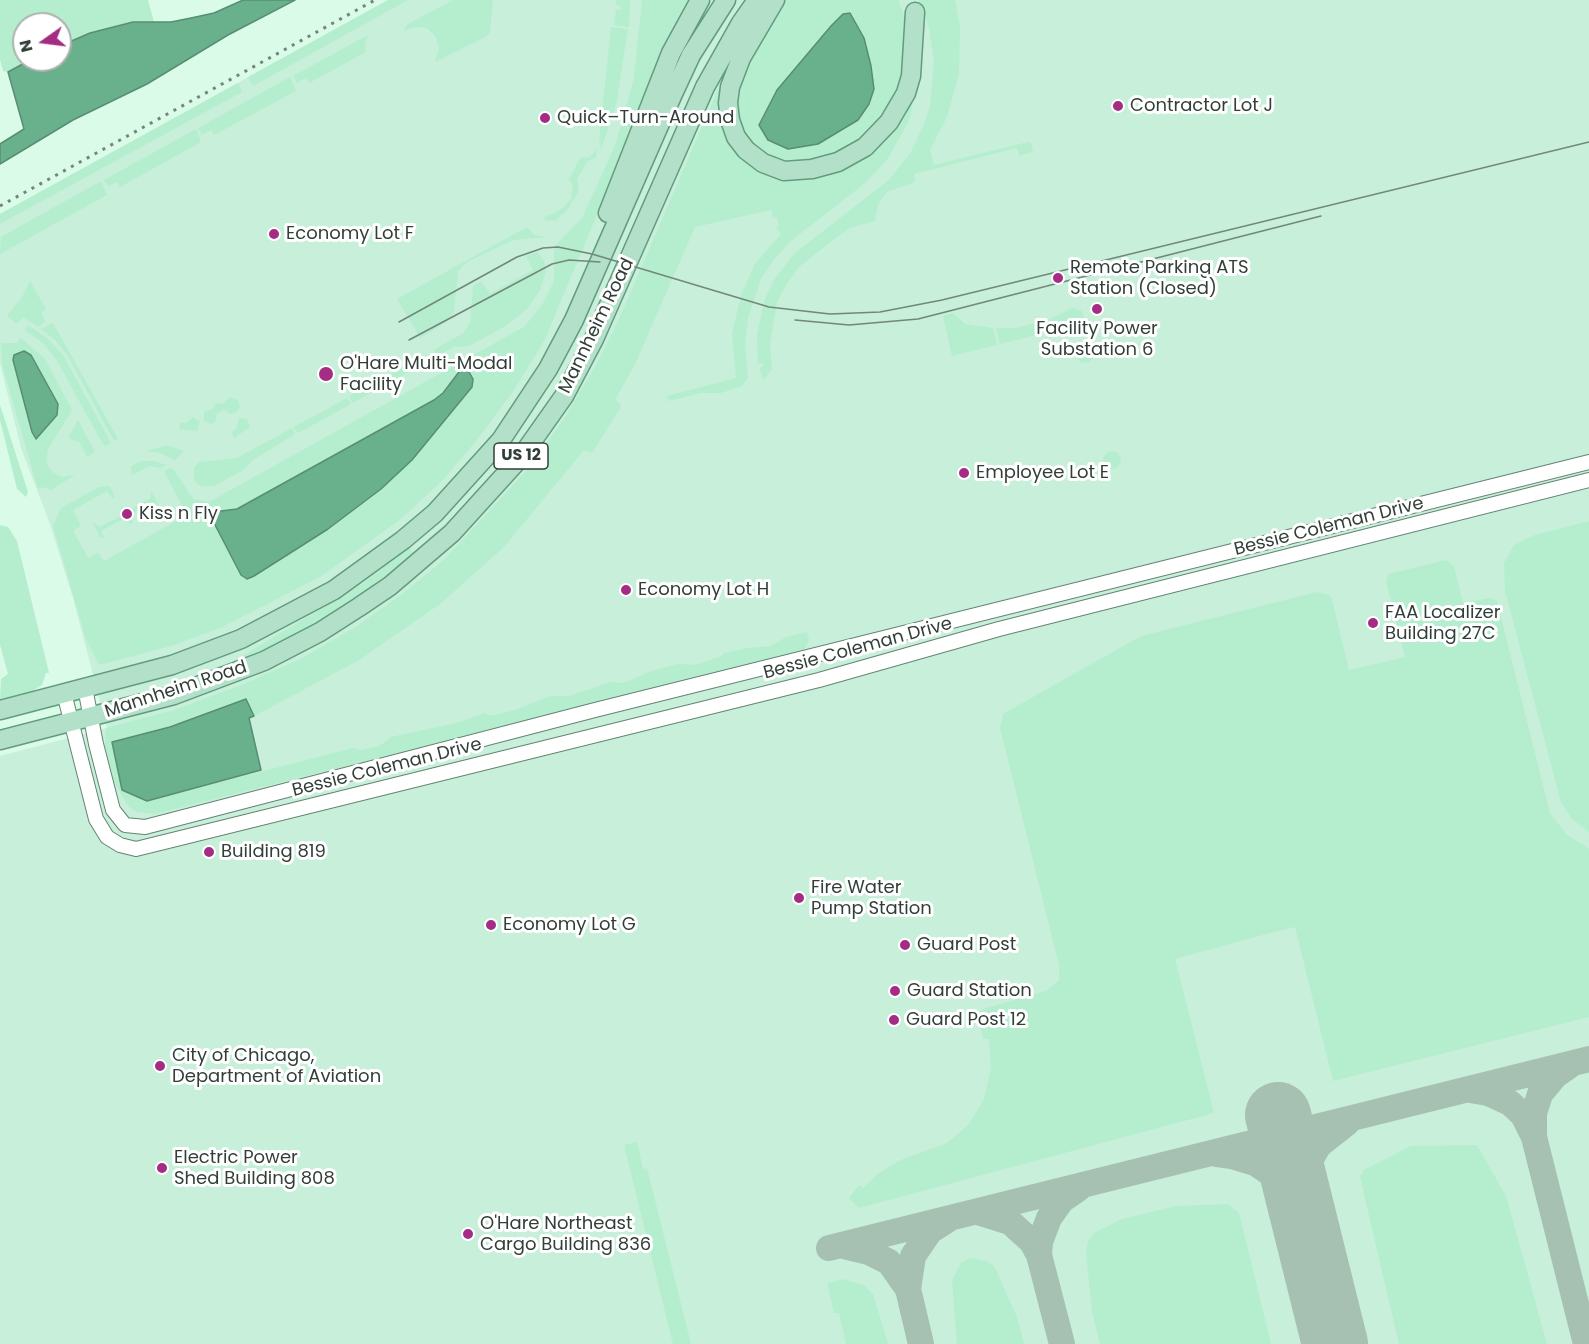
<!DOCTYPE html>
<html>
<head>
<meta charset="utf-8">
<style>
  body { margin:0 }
  #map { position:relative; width:1589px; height:1344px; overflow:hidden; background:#d9fbe7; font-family:Poppins,sans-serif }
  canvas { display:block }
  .north { position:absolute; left:12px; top:12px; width:60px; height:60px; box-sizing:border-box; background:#fff; border:2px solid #adb2af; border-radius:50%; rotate:256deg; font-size:16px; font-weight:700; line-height:24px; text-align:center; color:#323f38 }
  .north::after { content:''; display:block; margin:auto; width:21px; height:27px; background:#a42c84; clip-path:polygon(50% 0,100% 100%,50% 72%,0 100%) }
</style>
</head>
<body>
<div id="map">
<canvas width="1589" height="1344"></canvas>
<div class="north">N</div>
</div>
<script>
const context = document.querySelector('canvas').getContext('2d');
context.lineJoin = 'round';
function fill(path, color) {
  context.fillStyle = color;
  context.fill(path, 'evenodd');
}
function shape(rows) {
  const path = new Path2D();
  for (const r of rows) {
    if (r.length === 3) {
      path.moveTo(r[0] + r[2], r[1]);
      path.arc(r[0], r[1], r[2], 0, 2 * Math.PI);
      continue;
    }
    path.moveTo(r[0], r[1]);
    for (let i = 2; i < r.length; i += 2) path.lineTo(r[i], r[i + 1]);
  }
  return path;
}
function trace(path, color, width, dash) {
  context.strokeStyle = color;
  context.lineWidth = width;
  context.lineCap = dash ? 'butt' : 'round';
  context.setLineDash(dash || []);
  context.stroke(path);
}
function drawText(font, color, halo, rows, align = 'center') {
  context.font = font + ' Poppins,sans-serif';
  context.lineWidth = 6;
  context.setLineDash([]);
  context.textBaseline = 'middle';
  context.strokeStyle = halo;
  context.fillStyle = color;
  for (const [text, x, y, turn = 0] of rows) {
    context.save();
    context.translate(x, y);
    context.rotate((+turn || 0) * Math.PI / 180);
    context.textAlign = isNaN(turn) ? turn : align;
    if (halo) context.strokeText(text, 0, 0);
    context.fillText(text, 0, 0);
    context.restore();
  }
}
fill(shape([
  [388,0,1589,0,1589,1344,0,1344,0,756,107,728,73,598,50,524,21,448,0,363,0,214]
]), '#c7efd9');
fill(shape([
  [0,0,148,0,154,22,133,22,111,27,60,46,60,24,24,24,24,60,30,60,8,72,3,71,0,60],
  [388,0,408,0,253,86,248,77],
  [453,0,493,0,490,32,487,36,435,62,439,49,436,37,427,28,415,27,403,31,408,24],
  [616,0,630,0,629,27,614,25,616,10,621,10,621,6,616,5],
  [642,0,693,0,645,101,544,341,512,393,476,441,445,478,401,519,320,577,222,627,171,646,99,665,86,639,53,526,61,508,99,487,110,486,115,498,112,498,107,491,73,510,81,526,73,531,88,558,98,553,104,561,180,519,176,510,182,506,164,471,170,468,174,470,193,499,209,502,524,327,542,305,554,281,554,247,582,218,615,146,634,78],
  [784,0,898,0,906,21,902,86,871,132,831,158,784,164,754,149,740,129,734,100,744,65],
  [919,0,955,0,960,27,959,74,947,117,930,150,934,165,1028,142,1031,143,1033,152,1019,156,1017,148,914,174,915,182,887,192,878,204,875,221,850,228,837,237,800,266,788,282,777,302,770,344,772,368,764,380,759,368,763,367,762,363,758,364,757,335,764,302,773,281,795,253,889,180,911,152,924,124,930,106,934,61,929,28],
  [611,27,628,29,616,105,600,152,601,142,599,141],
  [368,35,365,44,366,52,309,83,306,78,297,83,293,76],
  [919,76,909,121,887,160,864,184,792,240,774,259,761,279,748,318,745,344,748,378,742,386,721,393,701,393,669,401,667,396,736,378,732,334,741,295,755,264,781,234,776,228,779,225,777,218,773,218,771,210,695,227,635,364,615,400,621,404,620,408,592,453,584,450,504,547,440,604,359,660,254,716,245,699,170,727,112,742,147,801,353,748,361,750,380,746,391,737,456,723,485,713,490,716,515,710,550,696,569,696,611,682,624,683,651,671,678,664,696,665,721,656,724,653,747,648,771,646,786,637,807,632,809,640,803,651,155,814,137,812,128,806,112,779,105,747,106,728,174,710,244,684,300,659,354,628,401,595,445,559,528,469,565,417,596,365,619,319,723,78,727,79,723,96,755,165,840,168],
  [290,77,296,91,214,135,211,130,202,135,198,128],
  [238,83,242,92,0,224,0,214],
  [196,129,201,142,120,187,117,182,108,186,104,180],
  [598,148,596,157,587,162,577,179,579,191,567,210,555,221,545,220,543,218,563,208,571,199,573,186,569,179,580,158,590,157],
  [101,181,107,195,0,254,1,237],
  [527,227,534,235,548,237,513,240,467,262,458,271,454,313,445,323,420,338,397,299],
  [537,252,544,261,546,271,540,290,528,308,506,326,469,346,454,347,437,356,434,350,463,333,470,323,473,286,481,281,490,294,533,270,526,256],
  [30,281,46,309,41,313,45,321,38,327,23,317,17,324,7,316,22,297],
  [1073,308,1082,311,1086,325,1076,327,1079,337,1071,337,1068,330,1062,329,1000,344,996,328,1015,328,1048,320],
  [953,313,965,324,993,328,997,345,952,356,943,316],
  [53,323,118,439,114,441,68,356,55,340,41,329],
  [28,325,47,338,63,355,111,443,104,446,56,359,43,343,25,330],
  [21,338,45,359,72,410,48,449,46,462,52,472,63,477,75,475,51,490,45,487,39,489,37,486,2,364,1,343,17,343],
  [1085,354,9],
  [412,362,416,368,385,385,381,379],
  [379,380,383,386,353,403,349,396],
  [229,397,238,400,240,406,237,412,230,414,224,410,217,413,215,422,211,424,204,421,204,412,213,409,216,403,223,404],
  [347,398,351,404,298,433,294,427],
  [0,405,28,492,26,497,17,489,0,420],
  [193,417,200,422,197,431,179,429,180,423,186,423],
  [239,418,247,419,250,427,234,438,232,432,236,429],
  [78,420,95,452,87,457,80,443,68,438],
  [292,428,295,434,253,460,243,470,214,486,200,486,194,480,194,468,199,462,237,458],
  [165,446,169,446,184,451,175,460,160,453,147,451],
  [1112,460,9],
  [142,461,154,461,166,465,160,468,150,466,132,475,131,466],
  [151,490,160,508,154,502,130,515,133,522,130,524,125,518,101,531,104,538,100,538,93,522,99,527,123,515,121,506,128,511,151,498],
  [1589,521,1589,832,1572,819,1561,802,1505,591,1504,563,1514,545,1535,535],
  [0,525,8,527,17,541,49,673,46,673,42,685,34,690,35,692,0,700,1,679,8,674,0,645],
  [410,548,414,554,349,603,298,634,233,664,232,662,356,588],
  [1446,560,1454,566,1463,603,1489,598,1497,601,1550,813,1566,834,1589,849,1589,1017,1333,1081,1295,927,1274,932,1175,959,1214,1113,859,1208,849,1198,859,1185,863,1188,878,1174,898,1161,947,1143,969,1124,984,1099,991,1068,989,1039,983,1039,978,1013,983,1009,1046,991,1059,980,1059,965,1000,728,1003,714,1141,636,1317,592,1329,595,1332,600,1349,670,1405,657,1386,581,1389,574],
  [637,1142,643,1169,647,1168,691,1344,673,1344,624,1145],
  [1477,1145,1506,1196,1547,1344,1399,1344,1360,1177,1364,1170,1411,1146],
  [1228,1204,1239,1213,1271,1344,1100,1344,1092,1312,1086,1254,1088,1241,1094,1233,1122,1219,1176,1206],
  [970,1258,986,1261,994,1266,1017,1317,1024,1344,957,1344,952,1280,961,1263],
  [844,1279,865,1286,873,1294,888,1344,846,1344,839,1313,834,1313,827,1283]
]), '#b5eecf');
const water = shape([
  [243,0,295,0,228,35,147,84,73,120,0,164,0,144,24,129,8,72,30,60,60,60,60,46,90,33,133,22,171,22,191,18,214,13,243,0],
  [850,13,864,38,871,66,874,89,869,104,858,120,818,144,788,149,768,140,759,125,777,90,831,26,843,14,850,13],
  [24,351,31,355,58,404,57,415,36,439,32,432,13,360,14,355,24,351],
  [462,368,468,370,473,379,472,387,412,460,381,489,328,529,254,576,247,579,241,575,213,521,213,512,237,509,434,400,443,393,462,368],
  [246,699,254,716,249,718,261,770,147,801,122,790,112,742,170,727,246,699]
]);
fill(water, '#69b08c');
trace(water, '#588e73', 1.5);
trace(shape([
  [1470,1090,1488,1093,1510,1103,1523,1115,1534,1137,1534,1113,1540,1094,1556,1075,1569,1066],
  [1534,1137,1586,1344],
  [1217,1154,1232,1156,1255,1163,1282,1181,1300,1204,1304,1170,1319,1145,1347,1123],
  [978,1212,1010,1222,1032,1242,1039,1255,1062,1344],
  [844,1246,869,1252,889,1262,908,1289,913,1256,930,1231,946,1221],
  [829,1248,1589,1059],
  [1039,1255,1040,1242,1049,1218,1062,1200,1078,1189],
  [908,1289,921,1344]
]), '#a6c1b1', 26);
trace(shape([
  [1278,1115,1335,1344]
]), '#a6c1b1', 66);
const minor = shape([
  [85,688,96,744,113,810,125,825,145,827,595,710,1589,462],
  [64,693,96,819,107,837,120,845,136,849,819,680,999,629,1589,480]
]);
const major = shape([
  [775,0,741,58,730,87,728,103,730,120,736,137,746,150,763,163,784,171,812,169,838,162,865,147,889,122,906,93,911,76,915,12],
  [608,213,671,53,700,0],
  [0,710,172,665,241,639,334,590,403,540,435,513,501,440,548,369,574,320,672,96,691,55,726,0],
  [0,740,174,695,264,661,320,632,359,607,390,586,452,533,521,457,564,396,594,339,705,87,741,23,757,0]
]);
trace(minor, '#658473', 16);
trace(major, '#639b7e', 21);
trace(minor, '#fff', 14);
trace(major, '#b2e0c8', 18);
trace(shape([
  [795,320,849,325,918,319,1321,216],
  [399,322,517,257,543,248,558,247,592,254,769,307,830,314,880,312,942,300,1589,142],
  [409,340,552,264,569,260,600,262]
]), '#72877b', 1.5);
trace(shape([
  [0,206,375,0]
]), '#72877b', 3, [3, 6]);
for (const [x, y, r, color] of [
  [1118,106,6,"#a42c84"],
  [545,118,6,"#a42c84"],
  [274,234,6,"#a42c84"],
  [1058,278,6,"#a42c84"],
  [1097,309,6,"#a42c84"],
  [326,374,8,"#a42c84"],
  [964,473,6,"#a42c84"],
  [127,514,6,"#a42c84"],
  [626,590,6,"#a42c84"],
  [1373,623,6,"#a42c84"],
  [209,852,6,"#a42c84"],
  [799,898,6,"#a42c84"],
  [491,925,6,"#a42c84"],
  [905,945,6,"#a42c84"],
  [895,991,6,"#a42c84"],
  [894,1020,6,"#a42c84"],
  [160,1066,6,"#a42c84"],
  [162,1168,6,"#a42c84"],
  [468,1234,6,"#a42c84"]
]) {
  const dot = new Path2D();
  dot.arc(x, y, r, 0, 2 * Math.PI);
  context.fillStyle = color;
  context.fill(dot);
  trace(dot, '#fff', 2);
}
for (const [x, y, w] of [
  [521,456,54]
]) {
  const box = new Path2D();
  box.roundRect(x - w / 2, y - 13, w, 26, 4.5);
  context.fillStyle = '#fff';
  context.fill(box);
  trace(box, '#323f38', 1.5);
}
drawText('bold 16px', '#323f38', null, [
  ["US 12",521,456]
]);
drawText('18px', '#323f38', '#fff', [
  ["Contractor Lot J",1130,106],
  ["Quick–Turn-Around",557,118],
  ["Economy Lot F",286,234],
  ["Remote Parking ATS",1070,268],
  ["Station (Closed)",1070,289],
  ["Facility Power",1097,329,"center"],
  ["Substation 6",1097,350,"center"],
  ["O'Hare Multi-Modal",340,364],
  ["Facility",340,385],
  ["Employee Lot E",976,473],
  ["Kiss n Fly",139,514],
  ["Economy Lot H",638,590],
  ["FAA Localizer",1385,613],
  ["Building 27C",1385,634],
  ["Building 819",221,852],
  ["Fire Water",811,888],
  ["Pump Station",811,909],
  ["Economy Lot G",503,925],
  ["Guard Post",917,945],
  ["Guard Station",907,991],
  ["Guard Post 12",906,1020],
  ["City of Chicago,",172,1056],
  ["Department of Aviation",172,1077],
  ["Electric Power",174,1158],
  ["Shed Building 808",174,1179],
  ["O'Hare Northeast",480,1224],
  ["Cargo Building 836",480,1245]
], 'left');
drawText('18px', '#323f38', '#fff', [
  ["Mannheim Road",597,326,-64],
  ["Bessie Coleman Drive",1329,527,-14],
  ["Bessie Coleman Drive",858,649,-15],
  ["Mannheim Road",176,690,-18],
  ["Bessie Coleman Drive",387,768,-14]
]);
</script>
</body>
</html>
